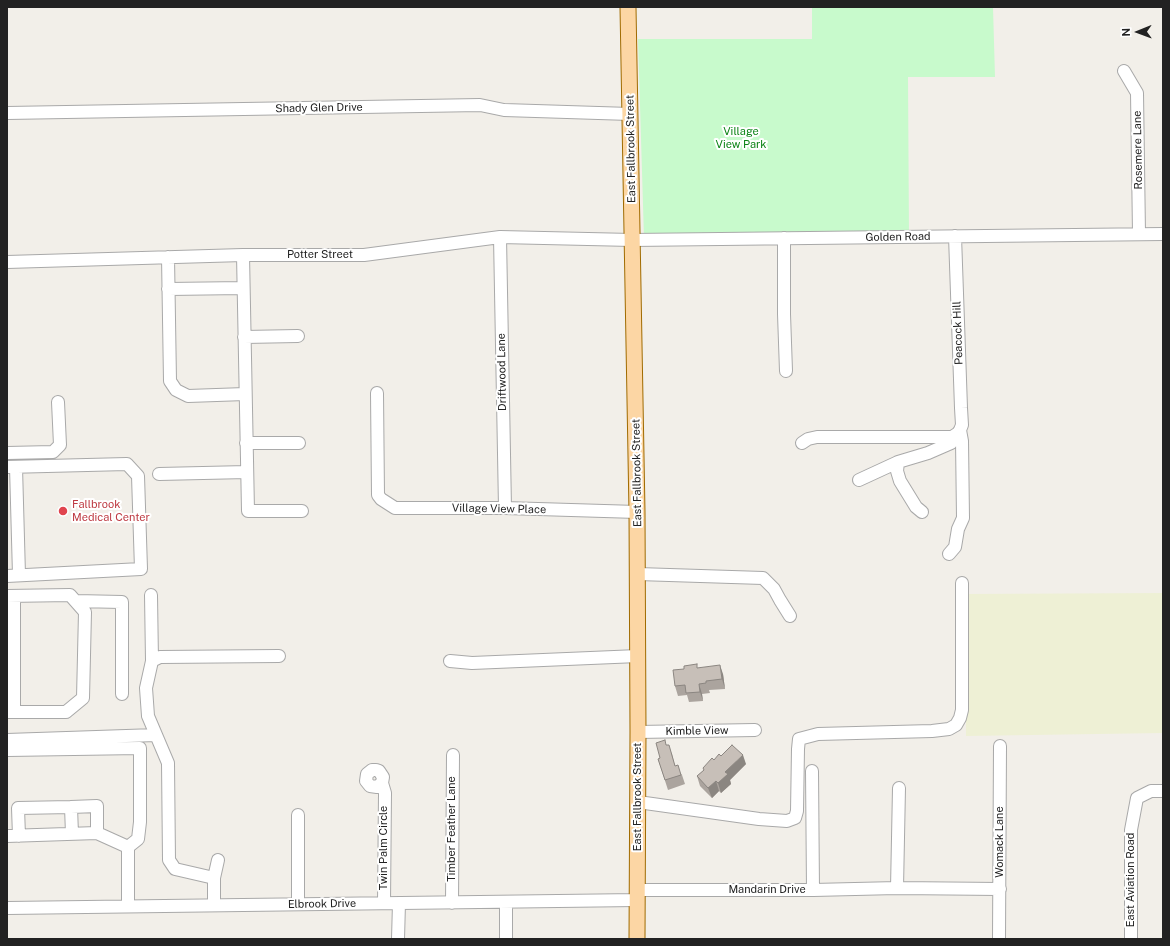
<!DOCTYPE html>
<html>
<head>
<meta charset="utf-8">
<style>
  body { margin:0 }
  #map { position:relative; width:1170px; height:946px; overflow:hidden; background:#f2efe9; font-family:"Public Sans",sans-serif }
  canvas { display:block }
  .frame { position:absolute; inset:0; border:8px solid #222; pointer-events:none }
  .north { position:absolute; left:1118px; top:12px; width:40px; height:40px; -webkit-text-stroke:3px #fff; paint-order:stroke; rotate:269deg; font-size:11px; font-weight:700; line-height:16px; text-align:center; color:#222 }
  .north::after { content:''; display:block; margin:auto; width:14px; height:18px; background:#222; clip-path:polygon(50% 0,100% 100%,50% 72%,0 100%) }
</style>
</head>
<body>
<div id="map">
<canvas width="1170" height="946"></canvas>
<div class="frame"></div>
<div class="north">N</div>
</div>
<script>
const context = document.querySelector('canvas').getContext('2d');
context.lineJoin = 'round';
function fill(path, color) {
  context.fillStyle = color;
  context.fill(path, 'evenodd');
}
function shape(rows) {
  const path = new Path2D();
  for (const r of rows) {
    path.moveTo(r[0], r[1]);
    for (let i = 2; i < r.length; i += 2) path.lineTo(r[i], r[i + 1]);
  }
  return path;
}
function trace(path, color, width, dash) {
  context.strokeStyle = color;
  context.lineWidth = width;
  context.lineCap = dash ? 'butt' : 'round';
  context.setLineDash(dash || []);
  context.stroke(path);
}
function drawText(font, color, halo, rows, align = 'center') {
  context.font = font + ' "Public Sans",sans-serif';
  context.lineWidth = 4;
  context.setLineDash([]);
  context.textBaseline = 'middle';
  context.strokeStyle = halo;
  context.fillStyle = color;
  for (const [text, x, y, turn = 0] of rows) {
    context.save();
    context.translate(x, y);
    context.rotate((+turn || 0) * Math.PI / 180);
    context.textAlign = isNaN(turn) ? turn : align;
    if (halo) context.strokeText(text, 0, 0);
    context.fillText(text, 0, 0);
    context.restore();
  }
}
fill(shape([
  [1163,593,1163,733,966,736,966,594]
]), '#eef0d5');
fill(shape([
  [812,7,993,7,995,77,908,77,909,237,644,238,638,39,812,39]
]), '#c8facc');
const minor = shape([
  [1124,71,1137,93,1139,234],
  [7,113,480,105,504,110,630,114],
  [500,237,505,508],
  [784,238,784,314,786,371],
  [243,255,248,511,302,511],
  [168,257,170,381,176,390,188,396,245,394],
  [7,262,243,255,364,255,500,237,632,240,1163,234],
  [168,289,243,288],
  [244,337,298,336],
  [377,393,378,495,381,499,395,508,505,508,637,512],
  [246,443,299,443],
  [802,443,808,439,817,437,952,437,958,433,960,430,962,425,961,408,955,236],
  [7,453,53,452,60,445,58,402],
  [7,467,127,464,138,476,141,569,7,576],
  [16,467,19,575],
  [159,474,247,472],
  [859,480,898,462],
  [922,512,916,507,900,481,897,471,898,462,928,453,951,443,956,436],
  [949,554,955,547,958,529,963,518,962,441,960,430],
  [638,574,763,578,774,589,780,600,790,616],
  [151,595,152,661],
  [7,596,70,595,85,612,83,698,66,712,7,712],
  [76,601,122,602,122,694],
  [450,661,472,663,638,656],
  [14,712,14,596],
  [638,732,755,730],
  [7,740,156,735],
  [7,750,140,748,140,822,138,839,128,847],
  [812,771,813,890],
  [382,783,377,787,370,786,366,781,367,774,372,770,376,770,379,771,383,777,382,783,385,793,384,903],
  [638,802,759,819,787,821,795,818,797,811,798,749,799,739,818,734,932,731,949,729,956,725,960,718,962,710,962,583],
  [71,807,97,806,97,833],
  [7,836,97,833,128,847,128,906],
  [19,836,18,808,71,807,72,834],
  [214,878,175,869,169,860,168,763,148,716,146,688,152,661,160,657,279,656],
  [897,888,899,788],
  [637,890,813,890,897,888,1000,889],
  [506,902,506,939],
  [452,903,453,755],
  [298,904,298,815],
  [214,905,214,878,218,860],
  [7,908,637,900],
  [398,939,399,903],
  [999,939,1000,746],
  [1131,939,1131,830,1137,798,1151,791,1163,791]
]);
const major = shape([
  [628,7,637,512,638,732,637,939]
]);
trace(minor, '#a9a9a9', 14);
trace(major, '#a06b00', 17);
trace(minor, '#fff', 12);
trace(major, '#fcd6a4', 15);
fill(shape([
  [698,668,723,674,725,689,709,690,710,693,702,694,703,701,689,702,687,695,678,696,675,686],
  [667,745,672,754,675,766,682,775,685,784,668,790,658,759,660,758],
  [721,756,746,764,730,780,731,784,721,793,719,791,712,798,700,786,697,776,704,770,703,768,714,760]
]), '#aba49e');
fill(shape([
  [720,665,723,674,725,689,722,679],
  [699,684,702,694,703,701,700,692],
  [743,755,746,764,730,780,731,784,721,793,718,783,725,772],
  [716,781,719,791,712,798,708,788]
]), '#8b8681');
const building = shape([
  [697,664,697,668,720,665,722,679,706,681,706,683,699,684,700,692,686,693,685,685,675,686,673,670,684,669,684,666,697,664],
  [665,740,666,745,669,745,675,766,678,765,681,775,665,780,658,759,660,758,656,743,665,740],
  [732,745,743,755,725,772,728,774,718,783,716,781,708,788,697,776,704,770,703,768,712,758,714,760,719,754,721,756,732,745]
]);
fill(building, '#c7bfb8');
trace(building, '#8b8681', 1);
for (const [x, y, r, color] of [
  [63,511,5,"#e0444e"]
]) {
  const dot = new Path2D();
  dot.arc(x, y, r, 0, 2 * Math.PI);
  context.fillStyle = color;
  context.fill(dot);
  trace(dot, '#fff', 1.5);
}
drawText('11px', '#222', '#fff', [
  ["Shady Glen Drive",319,108,-1],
  ["East Fallbrook Street",631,149,-91],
  ["Rosemere Lane",1138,150,-91],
  ["Golden Road",898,237,-1],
  ["Potter Street",320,255],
  ["Peacock Hill",958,333,-92],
  ["Driftwood Lane",502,372,-91],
  ["East Fallbrook Street",637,473,-91],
  ["Village View Place",499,509,1],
  ["Kimble View",697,731,-1],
  ["East Fallbrook Street",638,797,-90],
  ["Timber Feather Lane",452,829,-90],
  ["Womack Lane",1000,842,-90],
  ["Twin Palm Circle",384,848,-90],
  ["East Aviation Road",1131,880,-90],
  ["Mandarin Drive",767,890],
  ["Elbrook Drive",322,904,-1]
]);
drawText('11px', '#0c8416', '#fff', [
  ["Village",741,132],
  ["View Park",741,145]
]);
drawText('11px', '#be3a42', '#fff', [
  ["Fallbrook",72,505],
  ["Medical Center",72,518]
], 'left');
</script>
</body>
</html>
